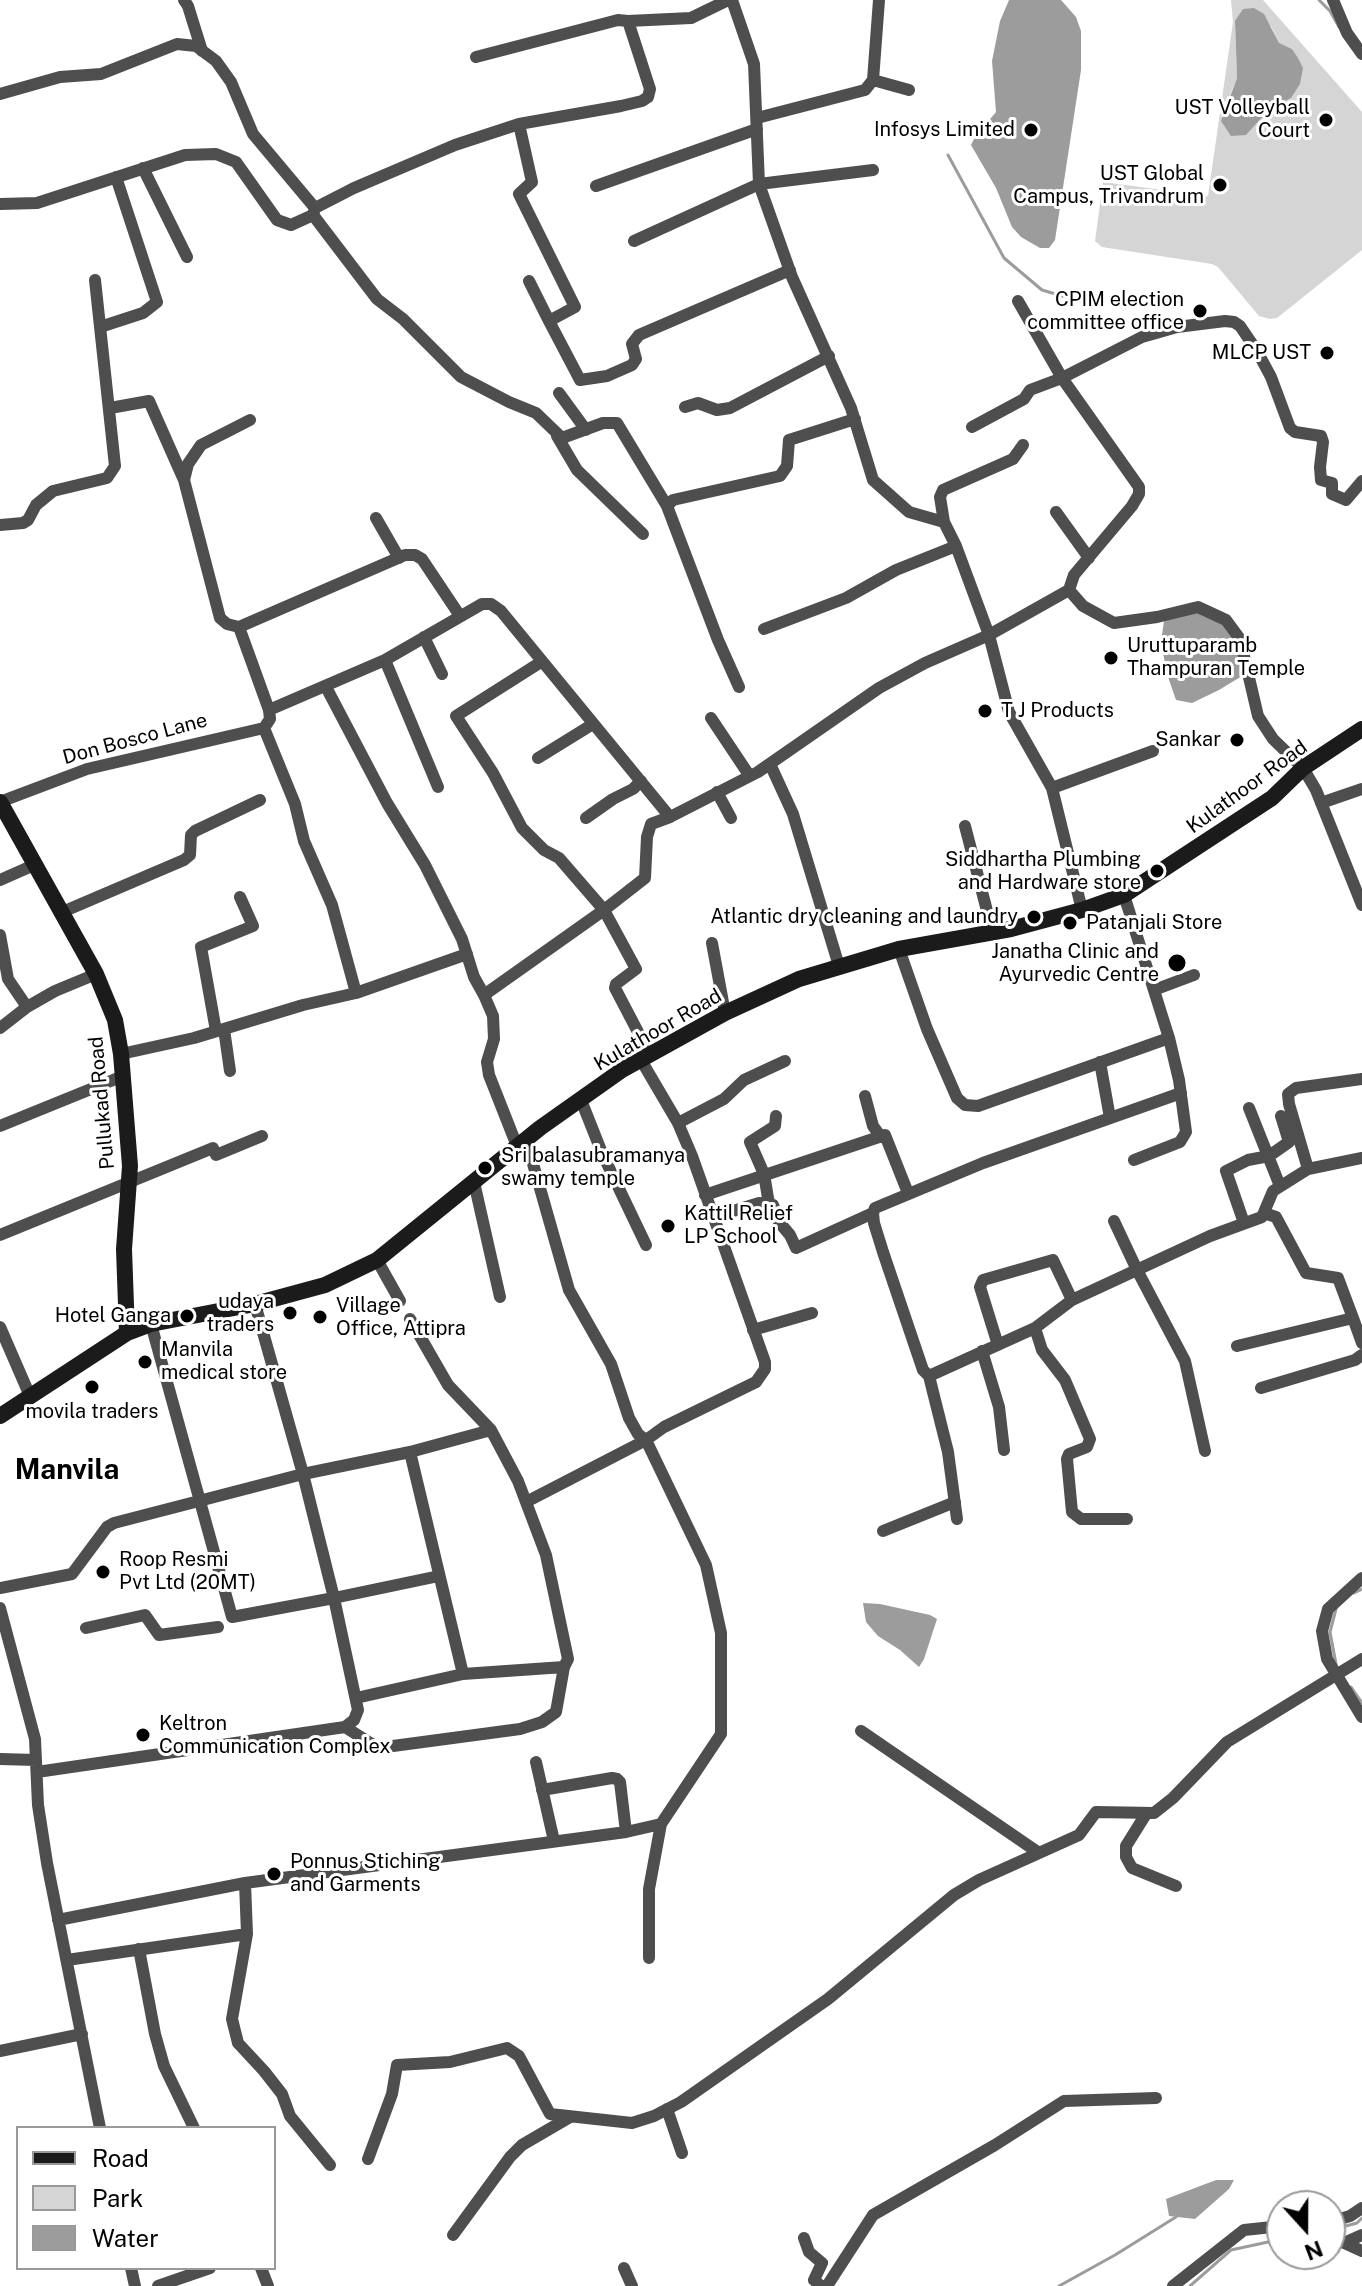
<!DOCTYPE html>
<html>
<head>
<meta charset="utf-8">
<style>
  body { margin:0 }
  #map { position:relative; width:1362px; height:2286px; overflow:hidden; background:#fff; font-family:"Public Sans",sans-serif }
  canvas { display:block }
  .legend { position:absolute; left:16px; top:2126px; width:260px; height:144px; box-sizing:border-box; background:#fff; border:2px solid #999; margin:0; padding:10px 14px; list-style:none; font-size:24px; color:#000 }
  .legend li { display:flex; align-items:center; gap:16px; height:40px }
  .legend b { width:40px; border:2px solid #999 }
  .north { position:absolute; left:1266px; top:2190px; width:80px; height:80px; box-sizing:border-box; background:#fff; border:2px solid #999; border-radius:50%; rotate:159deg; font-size:22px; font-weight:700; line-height:32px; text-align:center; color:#000 }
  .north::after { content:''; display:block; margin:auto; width:28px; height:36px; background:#000; clip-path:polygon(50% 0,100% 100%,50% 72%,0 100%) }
</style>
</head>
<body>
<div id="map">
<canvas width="1362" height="2286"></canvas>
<ul class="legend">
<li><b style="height:10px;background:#1b1b1b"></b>Road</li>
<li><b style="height:22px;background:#d5d5d5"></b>Park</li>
<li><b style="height:22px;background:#9c9c9c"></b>Water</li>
</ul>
<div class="north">N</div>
</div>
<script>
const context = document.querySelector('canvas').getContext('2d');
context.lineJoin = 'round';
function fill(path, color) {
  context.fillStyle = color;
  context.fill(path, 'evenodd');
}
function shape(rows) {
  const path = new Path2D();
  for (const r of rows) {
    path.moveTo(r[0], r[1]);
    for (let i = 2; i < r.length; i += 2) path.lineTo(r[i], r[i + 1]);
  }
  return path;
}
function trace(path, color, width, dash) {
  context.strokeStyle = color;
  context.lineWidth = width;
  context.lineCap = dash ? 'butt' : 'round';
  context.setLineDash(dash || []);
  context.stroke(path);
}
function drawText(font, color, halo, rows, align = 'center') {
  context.font = font + ' "Public Sans",sans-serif';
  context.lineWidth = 6;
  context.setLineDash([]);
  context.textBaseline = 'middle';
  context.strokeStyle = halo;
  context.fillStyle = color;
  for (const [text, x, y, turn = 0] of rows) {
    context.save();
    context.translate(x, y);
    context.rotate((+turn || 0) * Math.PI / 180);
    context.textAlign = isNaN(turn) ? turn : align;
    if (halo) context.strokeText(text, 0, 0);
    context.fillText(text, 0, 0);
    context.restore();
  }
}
fill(shape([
  [1231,0,1263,0,1362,112,1362,250,1277,318,1270,319,1259,316,1218,267,1212,264,1102,247,1095,241,1103,182,1208,196,1233,22],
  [1235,21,1271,26,1279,44,1292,49,1291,98,1269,110,1246,135,1223,112,1237,78]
]), '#d5d5d5');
fill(shape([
  [1009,0,1061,0,1076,17,1081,31,1081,70,1055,240,1049,248,1040,248,1021,237,1012,227,996,188,971,145,975,137,996,112,992,61,1000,21],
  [1254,8,1264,14,1279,43,1292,49,1298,58,1303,68,1300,84,1291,98,1269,110,1246,135,1231,136,1221,121,1237,78,1235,21,1243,9],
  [1199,612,1225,624,1240,646,1245,667,1242,676,1219,690,1192,703,1176,700,1167,674,1161,642,1164,621],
  [863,1603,880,1604,930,1615,937,1619,924,1659,919,1667,900,1650,878,1636,866,1622],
  [1216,2180,1234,2180,1229,2189,1195,2219,1169,2216,1166,2199]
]), '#9c9c9c');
trace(shape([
  [1319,0,1330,11,1339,27],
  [948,155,1004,258,1042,290,1096,306],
  [1354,1593,1362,1589],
  [1336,1664,1330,1632,1336,1609],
  [1351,1687,1362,1703],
  [1342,2227,1357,2223,1362,2218],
  [1059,2286,1115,2255,1176,2217],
  [1190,2286,1231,2250,1282,2239]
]), '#9c9c9c', 3);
trace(shape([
  [184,0,188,6,202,51],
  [732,0,754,64,759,184,792,277,851,408,873,480,909,512,944,522,956,546,989,635,1009,712,1052,788,1082,910],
  [1333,0,1347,33,1362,54],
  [628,21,691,18,728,0],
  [476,57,618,20,628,21,650,89,648,97,642,101,621,106,519,124],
  [873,80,909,90],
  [0,94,60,77,101,74,177,44,196,46,216,61,231,82,253,134,315,208],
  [757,118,865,90,873,80,879,0],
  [143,168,187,257],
  [596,186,757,129],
  [0,204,37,203,185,155,216,154,236,162,277,220,291,225,313,215,315,208,354,188,455,145,519,124,532,182,519,194,575,307,549,321,580,380,607,376,632,365,636,359,632,344,639,335,790,270],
  [313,215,377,299,403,319,461,377,509,402,536,413,562,438,603,423,617,423,667,506],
  [634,241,759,184,873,170],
  [529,281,549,321],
  [1018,301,1062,378,1139,487,1139,494,1132,506,1074,575,1069,590],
  [100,327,143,313,157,302,116,177],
  [559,393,586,430],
  [685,407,698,403,717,410,730,408,829,356],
  [110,408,149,401,184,480],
  [972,427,1024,399,1030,390,1062,378,1142,337,1177,327,1225,321,1234,322,1240,326,1257,351,1271,377,1290,428,1295,432,1321,436,1323,442,1320,467,1321,480,1332,483,1332,494,1346,500,1362,481],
  [557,436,577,470,643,534],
  [1056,512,1089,558],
  [376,518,399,558],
  [944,522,940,497,943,490,1013,459,1023,445],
  [0,525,23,523,28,520,36,505,53,491,107,478,115,466,95,280],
  [460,616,422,559,415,555,405,555,239,627,269,710,385,660,482,604,491,604,501,611,670,817,651,824,647,837,645,878,604,910,484,995,493,1016,494,1039,487,1062,489,1075,517,1146],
  [239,627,227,624,220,618,184,480,188,464,201,445,250,420],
  [764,629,846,598,896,570,956,546],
  [424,637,442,674],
  [385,660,438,787],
  [541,662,456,716,493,773,522,828,544,850,559,858,604,910,636,969,616,984,615,988,650,1055],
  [326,687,387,803,425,865,462,939,474,977,484,995],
  [739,687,718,640,667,506,673,500,780,476,787,466,789,440,855,419],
  [711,718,749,775],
  [264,728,295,804,304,841,332,905,356,993],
  [538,758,593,724],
  [770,764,793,814,839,966],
  [1052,788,1153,751],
  [717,792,731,818],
  [0,802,87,769,264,728,270,719,269,710],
  [1321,803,1362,789],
  [670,817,758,772,879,688,925,663,989,635,1069,590,1083,606,1114,623,1157,617,1198,607,1226,620,1240,639,1258,716,1273,739,1303,768,1316,790,1362,905],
  [586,818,613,799,633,789,641,781],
  [965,826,993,934],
  [0,880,34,865],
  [1124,895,1169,1038,1179,1080,1186,1132,1180,1142,1134,1160],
  [60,913,184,860,190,855,191,835,195,831,260,800],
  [0,935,8,979,27,1007],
  [712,943,725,1013],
  [899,949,927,1029,957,1098,965,1105,978,1106,1169,1038],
  [1154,990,1194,975],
  [0,1028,27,1007,55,991,96,974],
  [224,1029,230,1071],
  [216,1031,201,947,253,926,240,897],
  [121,1054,194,1038,303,1005,356,993,467,954],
  [1100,1062,1110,1118],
  [865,1096,873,1126,881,1137],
  [581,1100,602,1153,646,1245],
  [1249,1108,1280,1186],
  [678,1123,724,1099,744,1080,785,1061],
  [0,1126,123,1076],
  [526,1139,569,1290,611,1364,629,1418,638,1434,646,1440,664,1427,756,1382,765,1369,765,1362,692,1156,678,1123,641,1060],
  [1308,1169,1289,1104,1288,1094,1296,1088,1362,1079],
  [474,1182,500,1297],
  [705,1195,885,1135,908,1193],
  [769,1204,764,1174,750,1142,775,1126,776,1116],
  [1264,1213,1276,1217,1306,1273,1338,1278,1353,1318],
  [714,1217,759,1203,773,1205,779,1222,790,1235,796,1248,873,1213],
  [1114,1221,1137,1270,1185,1361,1205,1451],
  [1244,1223,1226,1171,1248,1160,1269,1156,1289,1142,1281,1116],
  [0,1235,213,1148,216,1155,262,1136],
  [377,1260,400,1301],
  [151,1324,232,1617,334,1598,303,1474,255,1304],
  [0,1327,30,1396],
  [1035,1328,1072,1300,1210,1236,1262,1217,1273,1191,1308,1169,1362,1158],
  [753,1330,812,1313],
  [998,1345,980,1287,983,1280,1053,1260,1072,1300],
  [1237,1346,1353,1318,1362,1343],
  [982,1351,999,1407,1004,1450],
  [929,1376,923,1370,883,1252,874,1223,873,1213,875,1208,983,1163,1181,1093],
  [1261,1388,1355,1360,1362,1355],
  [410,1452,463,1674],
  [957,1519,948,1452,929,1376,1035,1328,1042,1350,1065,1380,1090,1439,1087,1447,1069,1454,1067,1459,1072,1512,1081,1519,1127,1519],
  [883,1531,955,1502],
  [1362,1578,1328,1609,1322,1631,1327,1659,1362,1717],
  [0,1588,72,1574,107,1527,114,1523,303,1474,410,1452,491,1430],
  [0,1608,35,1739,38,1805,47,1863,100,2128],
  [86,1628,145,1615,159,1635,218,1627],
  [356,1698,463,1674,564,1667,568,1659,546,1555,518,1481,491,1430,448,1385,410,1319],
  [345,1727,378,1748,520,1729,542,1722,556,1712,564,1667],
  [861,1731,1039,1853],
  [0,1759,36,1760],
  [536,1762,554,1841],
  [37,1772,345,1727,354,1720,358,1710,334,1598,439,1576],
  [542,1790,612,1778,617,1779,620,1782,626,1832],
  [1146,1814,1126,1846,1126,1857,1132,1868,1176,1886],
  [58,1920,245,1883,626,1832,661,1824,721,1734,721,1633,706,1565,646,1440,526,1502],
  [247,1934,232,2019,238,2043,264,2071,282,2094,290,2116,330,2165],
  [139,1949,155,2034,164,2066,194,2128],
  [649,1958,649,1889,661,1824],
  [67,1960,247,1934,245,1883],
  [0,2051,82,2034],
  [667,2109,682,2153],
  [368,2159,392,2094,397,2065,450,2062,507,2048,519,2056,550,2114,632,2123,654,2116,681,2102,828,1999,954,1895,979,1880,1079,1835,1096,1812,1154,1813,1173,1798,1227,1742,1362,1659],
  [1330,2222,1350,2216,1362,2208],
  [1333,2222,1340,2241,1362,2251],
  [453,2235,510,2157,522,2145,570,2117],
  [804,2238,809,2252,822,2263,814,2280,821,2286],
  [1344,2243,1362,2235],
  [131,2268,135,2286],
  [261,2268,268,2286],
  [624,2268,632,2286],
  [158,2286,210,2268],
  [827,2286,873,2215,995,2145,1064,2101,1156,2098],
  [1173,2286,1244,2230,1282,2226]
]), '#4e4e4e', 12);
trace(shape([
  [0,802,96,974,115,1020,121,1054,130,1166,124,1249,127,1333],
  [0,1416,127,1333,151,1324,255,1304,325,1285,377,1260,540,1128,622,1070,725,1013,799,979,899,949,1011,929,1082,910,1124,895,1272,798,1303,768,1362,729]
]), '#1b1b1b', 16);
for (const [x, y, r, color] of [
  [1326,120,8,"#000"],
  [1031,130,8,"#000"],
  [1220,185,8,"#000"],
  [1200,311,8,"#000"],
  [1327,353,8,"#000"],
  [1111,658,8,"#000"],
  [985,711,8,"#000"],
  [1237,740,8,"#000"],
  [1157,871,8,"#000"],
  [1034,917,8,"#000"],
  [1070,923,8,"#000"],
  [1177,963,10,"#000"],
  [485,1168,8,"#000"],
  [668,1226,8,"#000"],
  [290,1313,8,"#000"],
  [187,1316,8,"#000"],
  [320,1317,8,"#000"],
  [145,1362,8,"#000"],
  [92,1387,8,"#000"],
  [103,1572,8,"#000"],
  [143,1735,8,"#000"],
  [274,1874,8,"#000"]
]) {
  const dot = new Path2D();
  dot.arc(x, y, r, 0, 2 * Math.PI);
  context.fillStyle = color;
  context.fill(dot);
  trace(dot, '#fff', 3);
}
drawText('20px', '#000', '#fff', [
  ["UST Volleyball",1310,108],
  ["Court",1310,131],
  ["Infosys Limited",1015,130],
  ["UST Global",1204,174],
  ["Campus, Trivandrum",1204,197],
  ["CPIM election",1184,300],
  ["committee office",1184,323],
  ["MLCP UST",1311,353],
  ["Uruttuparamb",1127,646,"left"],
  ["Thampuran Temple",1127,669,"left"],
  ["T J Products",1001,711,"left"],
  ["Sankar",1221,740],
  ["Siddhartha Plumbing",1141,860],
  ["and Hardware store",1141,883],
  ["Atlantic dry cleaning and laundry",1018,917],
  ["Patanjali Store",1086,923,"left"],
  ["Janatha Clinic and",1159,952],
  ["Ayurvedic Centre",1159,975],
  ["Sri balasubramanya",501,1156,"left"],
  ["swamy temple",501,1179,"left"],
  ["Kattil Relief",684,1214,"left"],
  ["LP School",684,1237,"left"],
  ["udaya",274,1302],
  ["traders",274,1325],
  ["Village",336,1306,"left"],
  ["Office, Attipra",336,1329,"left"],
  ["Hotel Ganga",171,1316],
  ["Manvila",161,1350,"left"],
  ["medical store",161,1373,"left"],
  ["movila traders",92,1412,"center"],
  ["Roop Resmi",119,1560,"left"],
  ["Pvt Ltd (20MT)",119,1583,"left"],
  ["Keltron",159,1724,"left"],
  ["Communication Complex",159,1747,"left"],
  ["Ponnus Stiching",290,1862,"left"],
  ["and Garments",290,1885,"left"]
], 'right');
drawText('20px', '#000', '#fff', [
  ["Don Bosco Lane",135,739,-15],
  ["Kulathoor Road",1247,787,-36],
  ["Kulathoor Road",658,1030,-30],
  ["Pullukad Road",102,1103,-95]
]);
drawText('bold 28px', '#000', '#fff', [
  ["Manvila",67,1470]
]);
</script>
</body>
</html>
